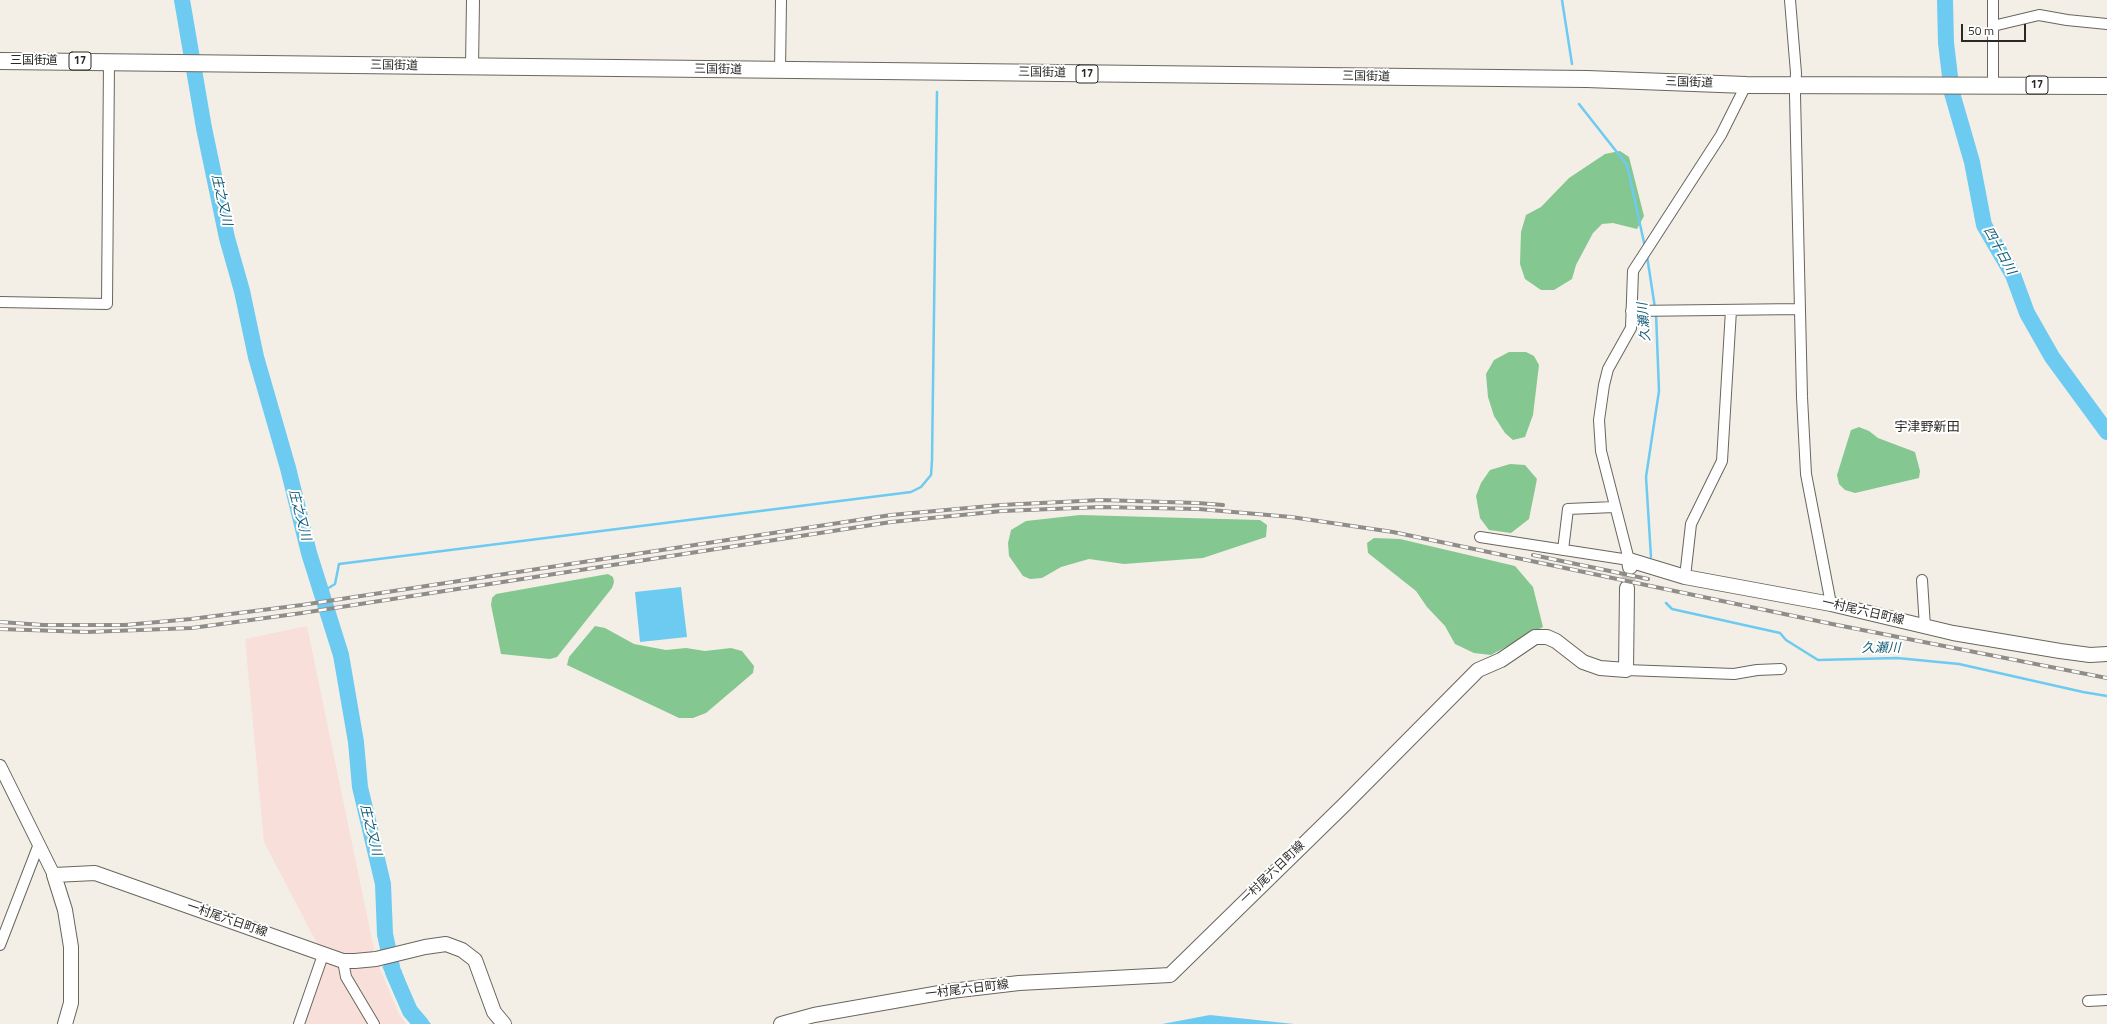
<!DOCTYPE html>
<html>
<head>
<meta charset="utf-8">
<style>
  body { margin:0 }
  #map { position:relative; width:2107px; height:1024px; overflow:hidden; background:#f3efe7; font-family:"Titillium Web",sans-serif }
  canvas { display:block }
  .scale { position:absolute; left:1961px; top:24px; width:65px; height:18px; box-sizing:border-box; border:2px solid #2a2926; border-top:0; padding-left:5px; font-size:12px; line-height:14px; white-space:nowrap; color:#2a2926; -webkit-text-stroke:3px #fff; paint-order:stroke }
</style>
</head>
<body>
<div id="map">
<canvas width="2107" height="1024"></canvas>
<div class="scale">50 m</div>
</div>
<script>
const context = document.querySelector('canvas').getContext('2d');
context.lineJoin = 'round';
function fill(path, color) {
  context.fillStyle = color;
  context.fill(path, 'evenodd');
}
function shape(rows) {
  const path = new Path2D();
  for (const r of rows) {
    path.moveTo(r[0], r[1]);
    for (let i = 2; i < r.length; i += 2) path.lineTo(r[i], r[i + 1]);
  }
  return path;
}
function trace(path, color, width, dash) {
  context.strokeStyle = color;
  context.lineWidth = width;
  context.lineCap = dash ? 'butt' : 'round';
  context.setLineDash(dash || []);
  context.stroke(path);
}
function drawText(font, color, halo, rows, align = 'center') {
  context.font = font + ' "Titillium Web","Noto Sans JP",sans-serif';
  context.lineWidth = 4;
  context.setLineDash([]);
  context.textBaseline = 'middle';
  context.strokeStyle = halo;
  context.fillStyle = color;
  for (const [text, x, y, turn = 0] of rows) {
    context.save();
    context.translate(x, y);
    context.rotate((+turn || 0) * Math.PI / 180);
    context.textAlign = isNaN(turn) ? turn : align;
    if (halo) context.strokeText(text, 0, 0);
    context.fillText(text, 0, 0);
    context.restore();
  }
}
fill(shape([
  [307,626,376,959,399,1014,406,1024,299,1024,323,955,264,842,245,639]
]), '#f9dfda');
fill(shape([
  [1620,151,1629,157,1644,216,1637,229,1613,223,1602,224,1593,233,1576,265,1572,279,1554,290,1541,290,1525,279,1520,264,1521,232,1526,215,1541,207,1569,178,1605,154],
  [1509,352,1526,352,1534,356,1539,365,1533,415,1525,437,1513,440,1505,433,1494,416,1488,397,1486,374,1494,360],
  [1859,427,1869,431,1878,438,1915,452,1920,471,1919,478,1855,493,1845,490,1839,484,1837,475,1851,430],
  [1510,464,1525,465,1537,479,1529,519,1511,533,1489,530,1480,518,1476,496,1481,483,1490,470],
  [1080,515,1260,520,1267,525,1266,537,1203,558,1124,564,1089,559,1061,567,1042,578,1030,579,1023,576,1009,556,1008,543,1011,530,1026,521],
  [1374,538,1400,539,1515,566,1533,587,1543,627,1491,655,1474,653,1455,644,1445,626,1427,607,1416,591,1368,553,1367,543],
  [608,574,613,577,614,582,612,588,557,657,550,659,501,654,491,605,492,598,496,594],
  [595,626,605,628,634,644,666,650,686,648,705,651,731,648,742,651,754,666,753,673,706,713,693,718,679,718,567,665,569,657]
]), '#84c790');
fill(shape([
  [681,587,687,637,640,642,635,592],
  [382,966,401,969,414,1004,431,1024,411,1024,404,1014],
  [1210,1015,1294,1024,1162,1024]
]), '#6dcaf0');
trace(shape([
  [1562,0,1572,64],
  [1579,104,1627,165,1645,247],
  [1647,256,1655,308],
  [1651,557,1646,477,1659,391,1656,313],
  [322,592,335,584,339,564,911,492,921,487,931,475,932,460,937,92],
  [1666,603,1672,609,1780,633,1786,640,1818,660,1897,658,1959,664,2083,692,2107,696]
]), '#6dcaf0', 2.5);
trace(shape([
  [182,0,204,128,227,238,242,291,256,357,288,468,309,553,341,655,356,742,360,787,383,884,385,934,393,972,410,1011,421,1024],
  [1945,0,1946,43,1952,93,1972,162,1984,225,2013,275,2027,313,2052,357,2107,432]
]), '#6dcaf0', 16);
trace(shape([
  [1627,588,1630,567]
]), '#cbc7c0', 14, [14, 7]);
const minor = shape([
  [1790,0,1796,73,1795,95,1802,397,1806,474,1831,604],
  [1993,26,2039,15,2067,20,2107,24],
  [780,71,781,0],
  [1993,85,1993,0],
  [0,302,107,304,109,62],
  [1631,311,1800,309],
  [1480,537,1629,560,1601,451,1599,420,1604,385,1608,369,1631,328,1633,271,1721,135,1746,85],
  [1563,550,1568,509,1614,507],
  [1685,577,1691,524,1722,461,1731,310],
  [1922,580,1925,627],
  [1626,670,1734,674,1757,670,1781,669],
  [0,945,39,844],
  [343,961,346,977,374,1024],
  [2088,1001,2107,1000],
  [299,1024,323,955]
]);
const tertiary = shape([
  [472,67,473,0],
  [0,766,54,875]
]);
const secondary = shape([
  [1630,567,1629,560,1685,577,1831,604,1953,633,2060,651,2090,655,2107,654],
  [65,1024,71,1003,71,947,65,910,54,875,95,873,343,961,355,961,376,959,425,947,446,944,462,950,475,960,494,1012,504,1024],
  [781,1024,814,1015,951,991,1019,983,1170,975,1344,805,1478,670,1501,660,1535,637,1547,637,1556,641,1583,662,1600,668,1626,670,1627,588]
]);
const trunk = shape([
  [0,61,1587,79,1746,85,2107,86]
]);
trace(minor, '#69665f', 12);
trace(tertiary, '#69665f', 14);
trace(secondary, '#69665f', 16);
trace(trunk, '#69665f', 18);
trace(minor, '#fff', 10);
trace(tertiary, '#fff', 12);
trace(secondary, '#fff', 14);
trace(trunk, '#fff', 16);
const rail = shape([
  [1533,555,1648,579],
  [0,622,43,625,125,625,191,619,302,605,891,515,1001,505,1101,500,1198,503,1223,505],
  [0,629,87,632,192,628,302,613,891,522,1002,511,1101,507,1199,509,1291,517,1393,532,1832,624,2107,678]
]);
trace(rail, '#908d88', 4);
trace(rail, '#fff', 2.5, [8]);
for (const [x, y, w] of [
  [80,61,22],
  [1087,74,22],
  [2037,85,22]
]) {
  const box = new Path2D();
  box.roundRect(x - w / 2, y - 9, w, 18, 3);
  context.fillStyle = '#fff';
  context.fill(box);
  trace(box, '#2a2926', 1);
}
drawText('bold 11px', '#2a2926', null, [
  ["17",80,61],
  ["17",1087,74],
  ["17",2037,85]
]);
drawText('12px', '#2a2926', '#fff', [
  ["三国街道",34,61],
  ["三国街道",394,66,1],
  ["三国街道",718,70,1],
  ["三国街道",1042,73,1],
  ["三国街道",1366,77,1],
  ["三国街道",1689,83,2],
  ["一村尾六日町線",1863,612,13],
  ["一村尾六日町線",1273,873,-44],
  ["一村尾六日町線",227,920,19],
  ["一村尾六日町線",967,990,-7]
]);
drawText('italic 13px', '#115c77', '#fff', [
  ["庄之又川",221,200,77],
  ["四十日川",1999,251,61],
  ["久瀬川",1645,322,-95],
  ["庄之又川",299,515,75],
  ["久瀬川",1881,649],
  ["庄之又川",370,830,76]
]);
drawText('13px', '#2a2926', '#fff', [
  ["宇津野新田",1927,428]
]);
</script>
</body>
</html>
